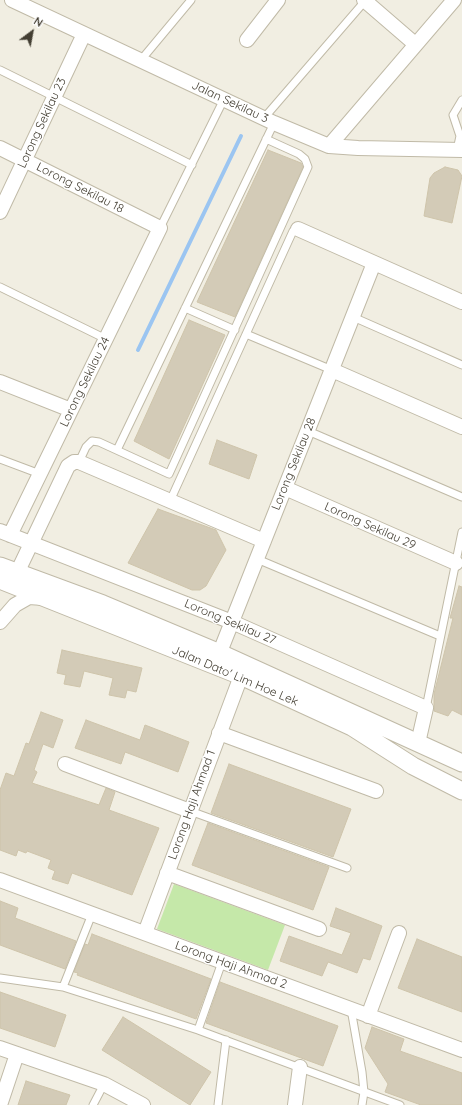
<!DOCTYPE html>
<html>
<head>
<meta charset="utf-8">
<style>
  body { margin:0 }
  #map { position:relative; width:462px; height:1105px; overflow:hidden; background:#f1eee2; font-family:Quicksand,sans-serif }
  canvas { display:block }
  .north { position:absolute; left:12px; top:12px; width:40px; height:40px; -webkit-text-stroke:3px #fff; paint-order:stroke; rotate:32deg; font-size:11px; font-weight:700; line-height:16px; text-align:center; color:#433e32 }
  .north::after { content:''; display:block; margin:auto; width:14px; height:18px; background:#433e32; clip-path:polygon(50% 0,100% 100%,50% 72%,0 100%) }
</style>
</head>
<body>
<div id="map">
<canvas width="462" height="1105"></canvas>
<div class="north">N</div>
</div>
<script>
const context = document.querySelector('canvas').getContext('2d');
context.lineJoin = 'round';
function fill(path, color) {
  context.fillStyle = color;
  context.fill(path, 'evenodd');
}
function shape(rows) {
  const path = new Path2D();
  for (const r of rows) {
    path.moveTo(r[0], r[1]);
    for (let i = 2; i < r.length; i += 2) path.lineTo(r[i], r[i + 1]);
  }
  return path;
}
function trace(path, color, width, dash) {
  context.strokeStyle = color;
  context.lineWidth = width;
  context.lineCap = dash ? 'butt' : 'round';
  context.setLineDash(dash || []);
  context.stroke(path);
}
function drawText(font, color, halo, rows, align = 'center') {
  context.font = font + ' Quicksand,sans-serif';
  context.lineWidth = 3;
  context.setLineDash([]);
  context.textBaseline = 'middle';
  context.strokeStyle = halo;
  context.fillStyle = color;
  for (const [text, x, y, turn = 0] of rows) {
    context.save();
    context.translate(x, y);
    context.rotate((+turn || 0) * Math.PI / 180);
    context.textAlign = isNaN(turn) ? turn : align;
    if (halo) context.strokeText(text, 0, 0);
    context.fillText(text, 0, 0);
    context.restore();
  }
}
fill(shape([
  [174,884,285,925,268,970,157,929]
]), '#c5e8a9');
trace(shape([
  [138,350,241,136]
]), '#9bc5f1', 4);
const building = shape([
  [268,150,301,163,303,167,235,317,197,302,268,150],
  [445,167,458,170,462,176,452,223,424,216,430,178,434,173,445,167],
  [189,320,225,335,169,459,134,441,189,320],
  [217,440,257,455,249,479,209,464,217,440],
  [158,509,216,530,226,550,206,586,200,590,192,590,128,563,158,509],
  [459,586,462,587,462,715,452,710,448,716,434,711,434,694,453,618,450,618,459,586],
  [62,650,142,668,136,692,127,690,125,698,109,695,113,678,84,671,80,687,64,684,66,675,57,673,62,650],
  [41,712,63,720,53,748,43,744,34,770,37,772,32,783,99,805,106,788,115,792,109,810,159,828,132,895,72,873,68,884,52,879,55,871,48,868,51,860,27,851,26,853,18,850,16,856,0,850,0,790,6,773,14,776,26,743,29,744,41,712],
  [86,720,140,740,145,725,189,742,178,772,125,752,121,764,75,748,86,720],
  [229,764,351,809,333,857,211,813,229,764],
  [208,823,329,867,313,910,192,865,208,823],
  [0,901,18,908,15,918,76,941,65,969,0,945,0,901],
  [336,908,382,926,370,960,363,958,357,973,328,962,322,976,280,961,289,936,342,955,351,933,330,926,336,908],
  [92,934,211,979,196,1019,77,975,78,973,74,972,85,944,88,945,92,934],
  [417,939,462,957,462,1012,398,988,417,939],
  [220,982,338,1026,323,1066,206,1023,220,982],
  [0,992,66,1015,55,1047,0,1028,0,992],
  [123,1017,211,1072,190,1105,102,1050,123,1017],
  [372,1027,404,1039,400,1051,462,1073,462,1105,421,1105,385,1092,388,1084,365,1048,372,1027],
  [26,1081,70,1095,66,1105,18,1105,26,1081]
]);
fill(building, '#d3cbb7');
trace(building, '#cec4aa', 1);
const service = shape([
  [141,60,191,0],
  [0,70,192,165],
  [264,118,365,1],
  [457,150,460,136,453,115,462,100],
  [160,228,224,99],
  [0,287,106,339],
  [185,308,235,330],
  [353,317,462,365],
  [246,334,332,370],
  [308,431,462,497],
  [117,450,274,123],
  [0,459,40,474],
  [79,462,86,447,92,441,99,442,169,474,308,167,305,159,299,154,266,139],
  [170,501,293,231,298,229],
  [257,559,440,636],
  [426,708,462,532],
  [190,811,347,868],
  [0,978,63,987,198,1030,400,1105],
  [63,987,92,914],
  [351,1009,362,1072,364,1092,362,1105],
  [198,1030,222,962],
  [93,1105,104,1084],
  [218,1105,226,1040]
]);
const minor = shape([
  [12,0,274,123,329,146,358,148,462,150],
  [364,0,415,44],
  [247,40,278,0],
  [329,146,454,0],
  [0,148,160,228,10,535],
  [0,212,84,34],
  [298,229,462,302],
  [332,370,462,427],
  [0,382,71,410],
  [285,488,456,563],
  [0,531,232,622,426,708,418,743],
  [17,573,68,466,74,462,79,462,264,541],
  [0,622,15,605,29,597,43,598],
  [216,662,374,263],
  [219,733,376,791],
  [65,764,190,811],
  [167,873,319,929],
  [0,880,462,1050],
  [145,933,241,676],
  [368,1016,399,933],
  [0,1048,104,1084,143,1105],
  [0,1105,17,1054],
  [295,1105,300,1067]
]);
const tertiary = shape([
  [0,566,103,604,220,653,462,763],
  [0,580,241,676,352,727,413,766,462,791]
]);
trace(service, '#c0baa7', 9);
trace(minor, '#c0baa7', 16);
trace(tertiary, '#c0baa7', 19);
trace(service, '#fff', 7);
trace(minor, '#fff', 14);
trace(tertiary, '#fff', 17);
drawText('12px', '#433e32', '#fff', [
  ["Jalan Sekilau 3",230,102,25],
  ["Lorong Sekilau 23",42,123,-65],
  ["Lorong Sekilau 18",80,188,27],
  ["Lorong Sekilau 24",85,382,-64],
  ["Lorong Sekilau 28",294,464,-68],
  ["Lorong Sekilau 29",370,526,24],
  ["Lorong Sekilau 27",230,622,23],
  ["Jalan Dato' Lim Hoe Lek",235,676,23],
  ["Lorong Haji Ahmad 1",192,805,-70],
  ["Lorong Haji Ahmad 2",231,965,20]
]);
</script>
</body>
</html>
